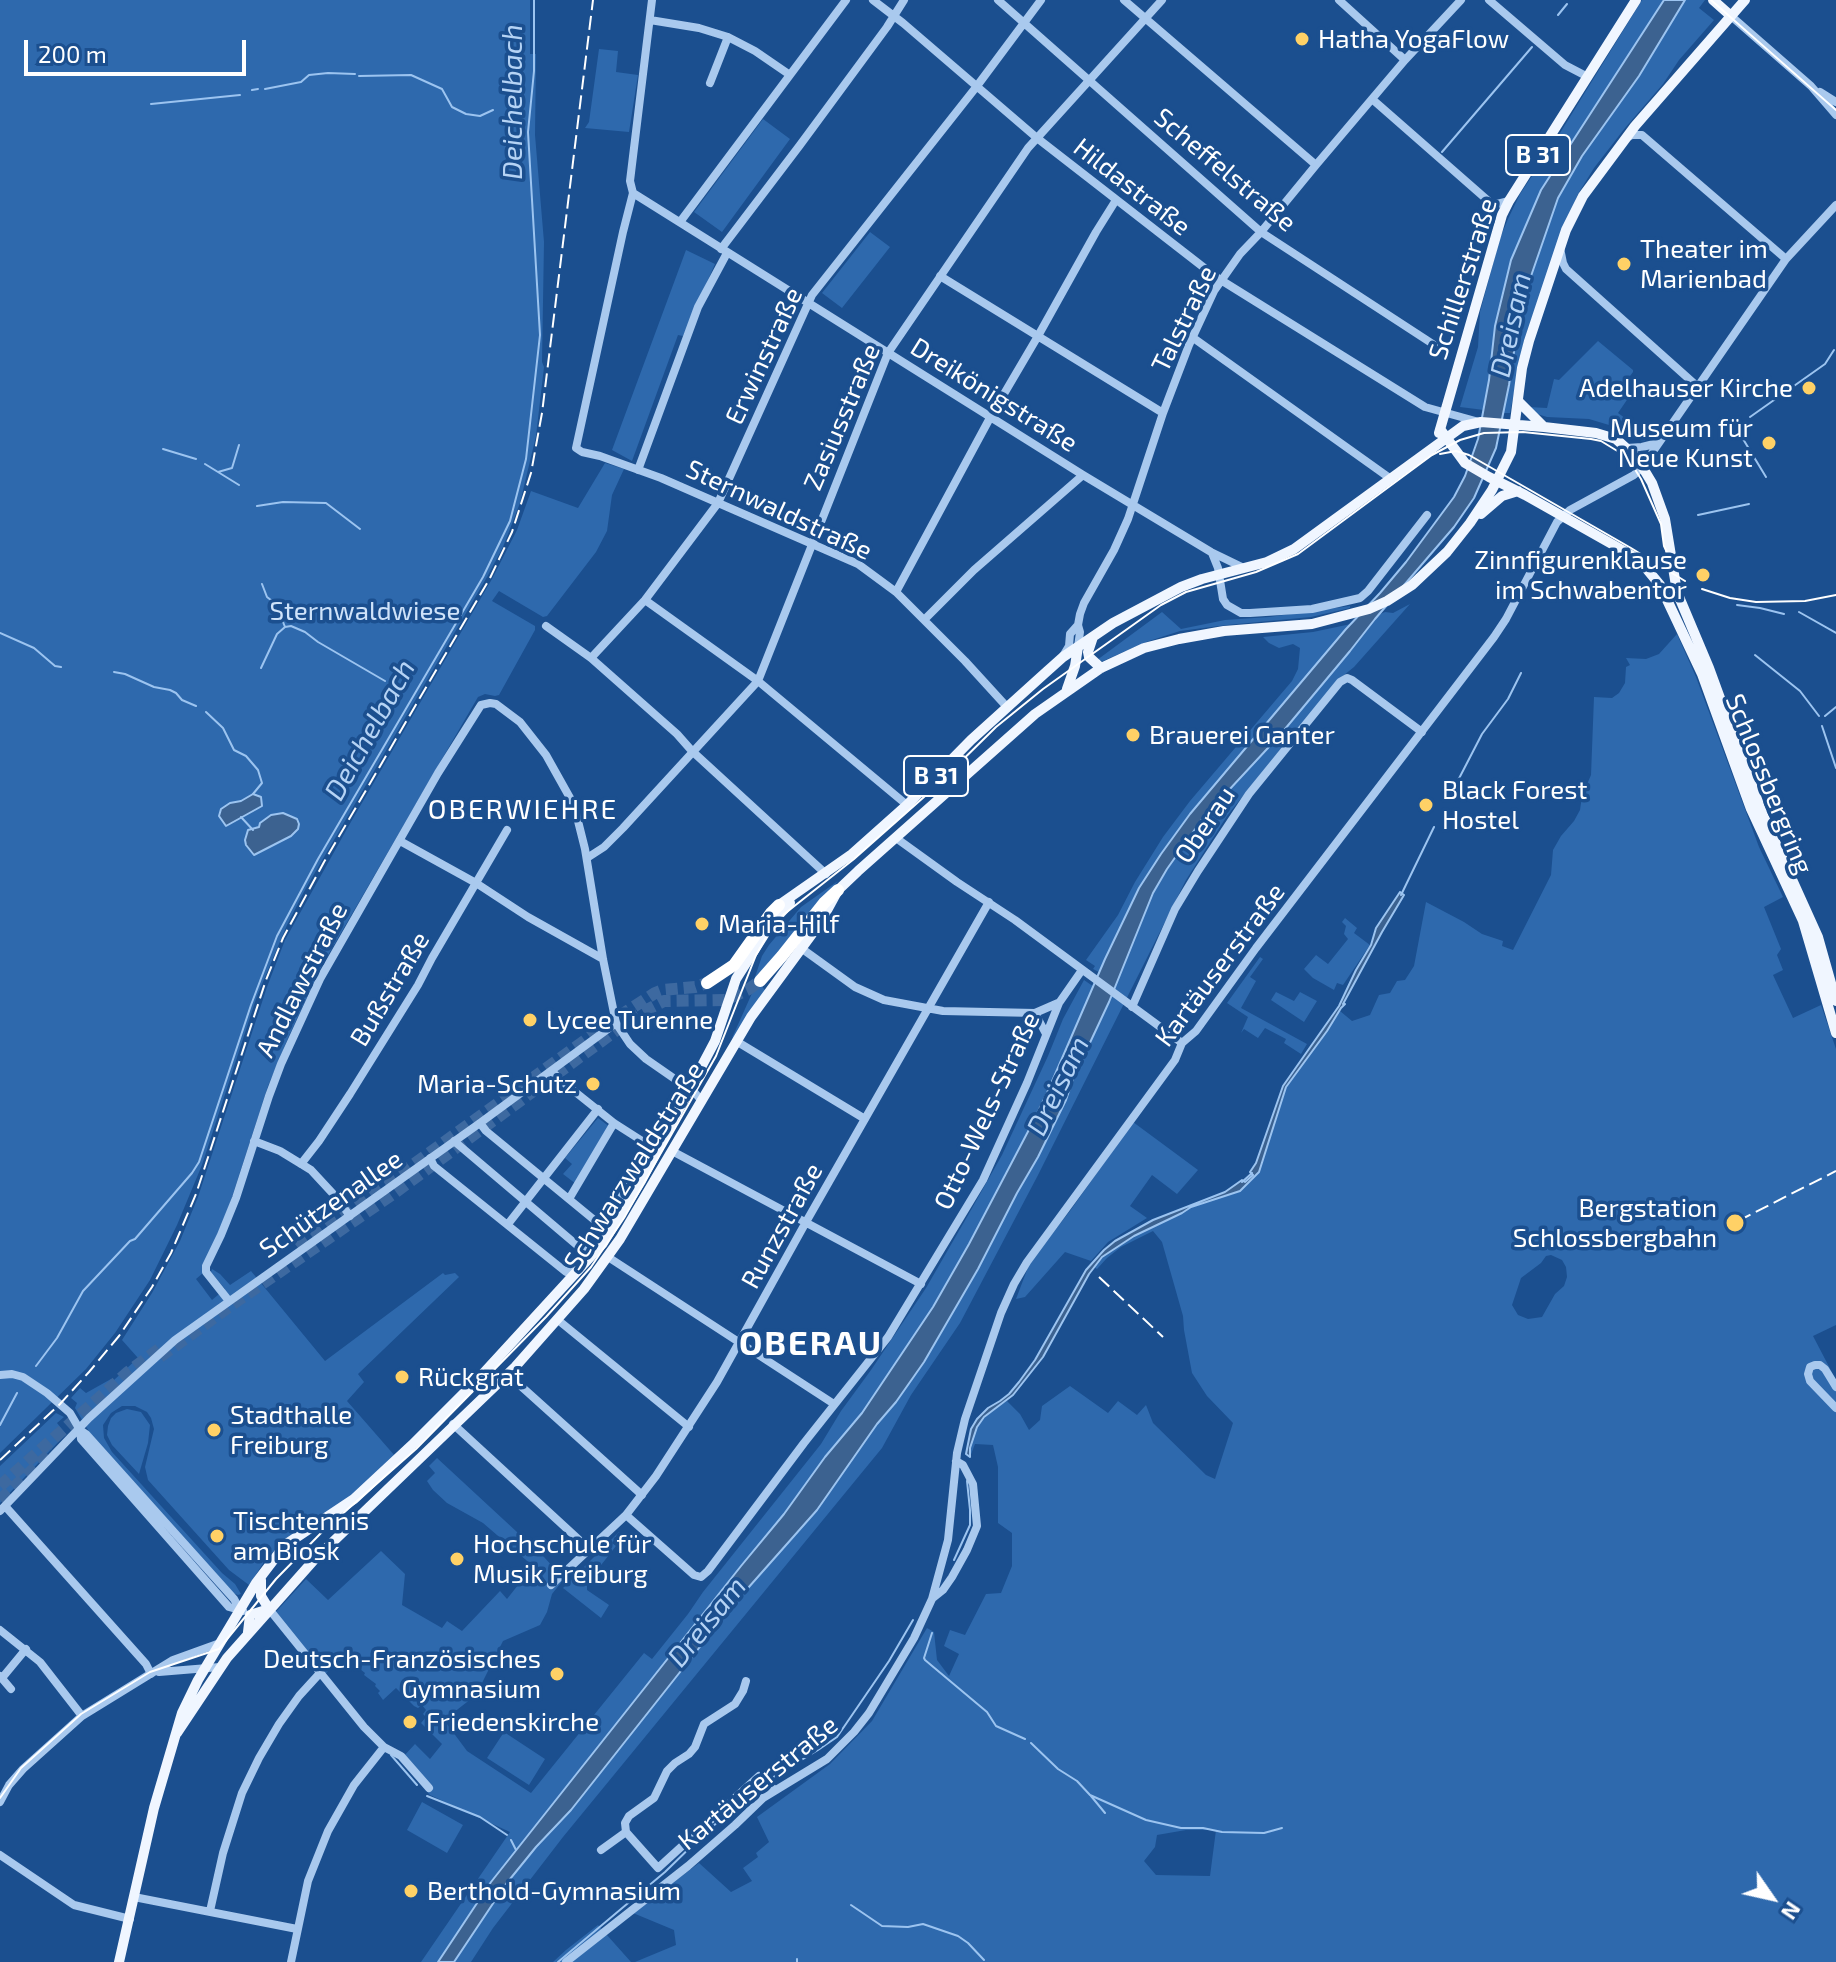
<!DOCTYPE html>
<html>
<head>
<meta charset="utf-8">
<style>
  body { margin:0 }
  #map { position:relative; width:1836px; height:1962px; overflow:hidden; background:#1b4f8f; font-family:"Exo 2",sans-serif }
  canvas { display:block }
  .north { position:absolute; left:1732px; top:1858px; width:80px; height:80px; -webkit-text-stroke:6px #1b4f8f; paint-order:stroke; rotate:124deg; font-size:22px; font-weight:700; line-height:32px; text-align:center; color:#fff }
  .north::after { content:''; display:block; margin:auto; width:28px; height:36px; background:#fff; clip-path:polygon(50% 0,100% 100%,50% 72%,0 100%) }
  .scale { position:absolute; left:24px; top:40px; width:222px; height:36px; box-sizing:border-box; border:4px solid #fff; border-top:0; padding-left:10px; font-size:24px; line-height:28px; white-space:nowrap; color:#fff; -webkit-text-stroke:6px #1b4f8f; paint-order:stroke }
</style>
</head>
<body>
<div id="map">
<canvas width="1836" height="1962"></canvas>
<div class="north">N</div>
<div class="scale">200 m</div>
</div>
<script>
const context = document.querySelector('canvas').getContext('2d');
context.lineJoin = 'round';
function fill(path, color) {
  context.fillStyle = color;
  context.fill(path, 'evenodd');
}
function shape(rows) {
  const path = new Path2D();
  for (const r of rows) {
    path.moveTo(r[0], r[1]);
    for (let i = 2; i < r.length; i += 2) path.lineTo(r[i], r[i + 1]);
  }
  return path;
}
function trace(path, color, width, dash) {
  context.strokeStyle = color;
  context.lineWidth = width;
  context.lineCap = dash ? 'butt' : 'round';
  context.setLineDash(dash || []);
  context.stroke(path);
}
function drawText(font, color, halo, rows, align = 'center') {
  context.font = font + ' "Exo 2",sans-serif';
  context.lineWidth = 7;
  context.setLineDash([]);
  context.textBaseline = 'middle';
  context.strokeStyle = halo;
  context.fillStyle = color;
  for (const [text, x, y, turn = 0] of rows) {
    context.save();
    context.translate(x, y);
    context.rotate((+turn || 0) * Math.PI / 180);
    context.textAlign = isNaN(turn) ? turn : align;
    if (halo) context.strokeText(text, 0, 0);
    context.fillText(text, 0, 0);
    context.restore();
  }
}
fill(shape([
  [0,0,530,0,530,54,536,54,535,135,544,242,542,362,544,367,536,436,520,503,503,547,487,577,306,888,287,925,257,996,202,1165,177,1225,150,1280,115,1333,86,1369,0,1453],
  [1642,0,1664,0,1541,190,1511,260,1506,278,1484,410,1460,407,1478,347,1480,312,1500,238,1508,219,1520,194,1552,146],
  [1685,0,1705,0,1699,8,1714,20,1679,60,1663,84,1625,128,1594,168,1578,194,1560,237,1524,340,1510,413,1503,413,1521,305,1558,198,1582,156,1639,76],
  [599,49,618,51,616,72,638,75,629,132,585,128,589,122],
  [763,119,790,139,722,232,694,212],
  [870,232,890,247,842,308,822,293],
  [686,250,715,264,683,336,678,335,632,461,612,450],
  [1598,341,1633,370,1633,372,1624,384,1633,391,1618,413,1644,432,1645,441,1631,438,1609,425,1589,419,1547,417,1534,413,1529,407,1547,408,1554,379,1559,380],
  [605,463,624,469,612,495,607,531,596,552,547,616,543,617,499,591,492,601,535,626,535,630,499,695,495,696,485,694,478,697,320,969,288,1038,268,1086,230,1203,203,1273,196,1279,212,1300,225,1289,211,1272,212,1269,220,1274,230,1285,251,1271,325,1361,443,1273,445,1275,455,1273,459,1277,358,1374,364,1382,347,1401,395,1456,351,1498,285,1540,266,1559,249,1585,229,1570,148,1480,145,1467,154,1429,151,1418,147,1412,135,1406,122,1406,111,1413,103,1425,104,1438,112,1452,222,1573,235,1584,241,1594,238,1595,233,1593,91,1435,75,1408,77,1403,71,1398,80,1388,86,1393,111,1379,114,1380,138,1358,122,1340,152,1293,180,1241,198,1197,267,987,285,940,348,827,492,579,517,530,531,491,578,508],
  [1410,604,1354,667,1339,679,1274,757,1227,816,1186,880,1037,1177,960,1323,911,1395,882,1448,563,1837,493,1928,471,1962,421,1962,510,1832,430,1795,422,1786,424,1781,403,1757,415,1744,430,1759,442,1744,421,1723,426,1717,423,1714,426,1710,422,1705,418,1708,414,1706,396,1688,383,1700,378,1693,380,1691,375,1686,376,1684,364,1675,365,1673,360,1669,362,1666,356,1661,354,1662,346,1655,325,1674,274,1614,306,1579,328,1600,381,1551,405,1574,402,1605,442,1628,447,1621,462,1631,500,1591,507,1599,533,1566,483,1523,447,1503,433,1490,427,1481,435,1473,429,1466,437,1458,544,1557,564,1579,552,1594,547,1612,540,1625,503,1641,476,1695,444,1720,467,1751,531,1793,644,1653,652,1659,688,1614,703,1592,821,1444,841,1411,871,1370,926,1288,971,1210,1002,1155,1048,1056,1063,1019,1084,980,1110,998,1153,893,1183,845,1203,818,1280,735,1350,651,1378,615,1385,612,1393,613],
  [1350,606,1350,608,1311,617,1227,625,1180,631,1146,642,1103,661,1097,660,1162,612,1181,629,1225,620,1269,617],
  [1351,624,1190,814,1139,888,1099,972,1093,969,1095,966,1086,960,1118,915,1135,882,1163,837,1190,801,1292,681,1298,669,1300,648,1293,644,1279,648,1269,643,1263,637,1313,632],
  [1677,634,1696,677,1759,847,1783,897,1764,907,1781,949,1777,955,1783,970,1773,975,1793,1018,1821,1005,1836,1049,1836,1325,1813,1336,1836,1380,1836,1962,635,1962,676,1945,674,1930,633,1913,699,1863,731,1892,752,1881,743,1868,758,1857,756,1853,769,1842,757,1817,830,1764,872,1721,927,1628,934,1632,937,1660,949,1676,959,1654,944,1646,950,1630,965,1635,986,1594,1001,1593,1012,1566,1012,1533,998,1523,998,1467,993,1445,975,1444,970,1457,970,1448,977,1427,990,1411,1007,1401,1020,1414,1029,1430,1040,1420,1042,1406,1070,1386,1108,1413,1118,1401,1137,1415,1146,1405,1153,1423,1206,1475,1215,1479,1233,1423,1207,1396,1192,1373,1184,1330,1183,1316,1162,1242,1153,1231,1121,1247,1107,1258,1097,1269,1094,1267,1102,1257,1134,1236,1182,1213,1191,1207,1240,1191,1259,1172,1286,1087,1340,1011,1352,1021,1370,1015,1379,995,1390,993,1397,981,1405,980,1414,966,1426,902,1464,922,1482,934,1503,941,1502,946,1513,950,1551,875,1553,850,1561,836,1574,821,1580,810,1582,796,1591,775,1594,697,1612,698,1619,693,1625,683,1626,667,1630,665,1626,658,1646,659,1659,654],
  [1551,1255,1562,1260,1566,1267,1567,1277,1564,1286,1555,1294,1542,1317,1528,1319,1518,1315,1512,1305,1521,1278,1541,1263,1546,1256],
  [1186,1830,1216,1830,1210,1876,1156,1875,1144,1861,1155,1847,1157,1835],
  [838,881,811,911,756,980,765,990,737,1035,732,1038,753,991,751,989,762,956,769,945,801,907],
  [1345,918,1357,928,1354,933,1370,945,1343,985,1337,983,1334,990,1313,978,1304,969,1316,955,1328,964,1348,939,1344,934,1346,926,1342,922],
  [1260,957,1263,959,1250,977,1256,981,1241,1008,1307,1044,1301,1054,1284,1043,1286,1039,1265,1028,1258,1038,1244,1029,1241,1033,1248,1017,1227,1003],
  [1276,992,1294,1001,1300,992,1317,1001,1304,1022,1271,1000],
  [598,1118,610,1127,576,1184,563,1174,572,1164,565,1158],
  [1133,1122,1198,1170,1177,1194,1152,1175,1130,1206,1147,1218,1108,1242,1091,1261,1065,1252,1025,1297,1016,1299,1030,1262,1070,1211],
  [127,1409,141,1412,150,1425,148,1443,139,1474,112,1445,107,1435,108,1426,111,1418,116,1413],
  [56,1413,64,1417,57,1423,66,1434,0,1503,0,1466],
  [619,1532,625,1532,630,1535,625,1537,619,1534,612,1543,616,1546,587,1583,587,1590,609,1605,601,1618,563,1588],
  [504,1732,545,1759,529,1785,487,1758],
  [422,1802,463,1825,447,1853,407,1830],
  [598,1925,631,1962,553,1962,566,1950]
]), '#2e69ad');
const water = shape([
  [1664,0,1685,0,1639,76,1582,156,1558,198,1521,305,1509,385,1496,448,1474,498,1454,527,1375,619,1350,651,1280,735,1203,818,1167,869,1153,893,1109,1002,1073,1079,1066,1100,1038,1157,1017,1193,978,1269,924,1362,896,1402,877,1424,817,1510,733,1605,571,1810,536,1847,506,1884,454,1962,438,1962,491,1882,741,1566,784,1514,825,1457,862,1413,933,1307,969,1244,1033,1122,1047,1093,1105,959,1139,888,1161,854,1190,814,1346,629,1380,593,1406,562,1454,497,1465,476,1478,439,1489,380,1495,326,1511,260,1541,190,1664,0],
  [253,794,261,797,262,806,226,826,219,816,221,809,230,803,241,801,253,794],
  [283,813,297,819,299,824,298,829,291,836,254,855,246,845,245,840,248,830,259,827,260,823,271,815,283,813],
  [1400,892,1404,895,1382,932,1343,1004,1345,1004,1341,1008,1327,1031,1286,1087,1259,1172,1240,1191,1191,1207,1182,1213,1134,1236,1102,1257,1089,1274,1043,1357,1013,1395,984,1417,977,1427,970,1448,970,1457,966,1454,971,1429,977,1419,988,1408,1000,1401,1009,1394,1019,1382,1035,1360,1086,1270,1104,1250,1115,1241,1153,1220,1225,1192,1242,1180,1245,1182,1253,1175,1250,1172,1256,1163,1283,1086,1339,1006,1356,970,1371,945,1376,928,1400,892]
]);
fill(water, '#3c6290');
trace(water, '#9cc4f0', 2);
trace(shape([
  [1558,15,1567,4],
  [359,76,411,75,442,89,452,107,466,114,480,116,493,110],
  [265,89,301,82,309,75,328,73,355,74],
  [252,90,258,89],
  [151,104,240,95],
  [1442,152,1532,47],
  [1750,417,1825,364,1834,350],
  [1740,434,1766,477],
  [163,449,196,459],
  [205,464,239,485],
  [218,472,232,468,239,445],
  [257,506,283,502,326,503,360,529],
  [1698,515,1749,504],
  [262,584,267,597,276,604,285,627],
  [1737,605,1760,608,1784,614],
  [1799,612,1836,633],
  [0,633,34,648,55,666,61,667],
  [1755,655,1800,691,1819,716],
  [261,668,277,634,285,627,291,626,305,632,318,642,385,681],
  [114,672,125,674,154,687,170,690,176,693,182,700,196,706],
  [206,712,223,728,234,750,246,756,258,770,262,783,253,794],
  [1825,716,1836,707],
  [1822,726,1836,768],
  [1452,792,1482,734,1508,699,1521,673],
  [241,817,253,830],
  [1401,895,1434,827],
  [1242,1182,1252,1173],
  [36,1366,57,1338,83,1291,130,1241,135,1239,192,1173,199,1162,251,1005,277,936,318,859,483,577,510,521,526,459,540,335,528,132,534,71,534,0],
  [0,1425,17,1393],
  [954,1560,970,1525,970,1510,967,1481],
  [932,1633,924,1658,925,1660,987,1712,996,1726,1025,1739],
  [1031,1743,1058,1769,1077,1781,1090,1795,1146,1820,1181,1828,1203,1828,1222,1832,1264,1833,1282,1828],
  [391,1755,417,1785],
  [770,1779,818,1750,837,1737,889,1661,913,1620],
  [427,1796,480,1817,507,1835],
  [1091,1796,1105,1813],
  [511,1840,516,1850],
  [851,1905,882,1926,908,1927,923,1924,958,1936,968,1943,984,1960],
  [797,1959,797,1962],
  [558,1962,665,1872,704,1834,743,1800]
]), '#9cc4f0', 2);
trace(shape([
  [298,1248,609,1023,655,993,663,990,695,987,707,983],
  [160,1357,240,1299,393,1194,637,1015,664,1001,725,1000,749,989,760,981],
  [0,1486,128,1372,163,1346],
  [0,1500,53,1451]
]), '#3d69a0', 12, [12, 6]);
trace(shape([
  [873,0,903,23,1037,138,1216,277,1425,407,1479,422],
  [998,0,1261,232,1442,350],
  [1124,0,1316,165],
  [1339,0,1405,60],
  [1489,0,1565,65,1588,77],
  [1731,16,1811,86,1836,115],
  [650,20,699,28,728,37,755,51,790,75],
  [710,83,728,37],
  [1820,92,1836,102],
  [1372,99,1493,205,1509,201],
  [1626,138,1632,135,1642,135,1786,259],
  [633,193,623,232,576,448,582,452,600,456,661,478,858,564,896,592,965,661,1007,707],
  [633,193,1083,475,1211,552,1244,568],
  [633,193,630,181,652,0],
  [680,222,846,0],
  [1560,248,1563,263,1566,269,1698,387],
  [721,249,800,145,887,27,904,0],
  [940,276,1163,413],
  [1192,337,1391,479],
  [1627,448,1642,447,1658,443],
  [638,470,698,307,727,253],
  [1212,553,1218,568,1223,599,1227,605,1241,613,1250,613,1312,609,1360,598,1368,591,1427,515],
  [896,592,991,416,1038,336,1096,232,1116,200],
  [645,600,758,681,907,805],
  [924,620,974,570,1083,475],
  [546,626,591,658,677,734,692,751,826,874],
  [1078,647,1080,632,1078,625,1080,614,1084,603,1114,550,1128,519,1163,413,1189,345,1214,291,1240,254,1261,232,1316,165,1405,60,1461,0],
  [1063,656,1069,646,1070,634,1078,625],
  [591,658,645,600,718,503,812,295,977,86,1041,0],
  [896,838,957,882,1015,920,1182,1043],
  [400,841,476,883,528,917,603,959],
  [587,858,604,847,623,828,758,681,888,353,1028,148,1162,0],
  [801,948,855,987,884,1000,943,1011,1035,1013,1058,1003],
  [1132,1007,1175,909,1198,871,1249,794,1340,682,1347,678,1352,680,1422,732],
  [1035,1013,1046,1034],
  [736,1041,865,1119],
  [552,1071,559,1079,614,1123,650,1146],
  [480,1123,486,1131,604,1228],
  [254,1141,280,1151,311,1170,336,1197,350,1216],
  [454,1141,585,1252],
  [672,1151,921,1284],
  [430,1158,434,1166,566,1272,604,1228,659,1130],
  [301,1164,319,1141,350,1094,418,985,432,958,507,830],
  [569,1199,614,1123],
  [508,1224,598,1109],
  [608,1257,834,1404],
  [229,1301,206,1272,206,1266,221,1235,236,1198,269,1096,281,1064,320,979,438,773,481,705,490,703,496,704,520,722,546,755,574,805,585,849,603,959,616,1023,630,1044,646,1059,695,1093,701,1100],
  [558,1320,689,1427],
  [509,1372,523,1388,642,1495],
  [0,1375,12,1374,23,1377,47,1393,70,1413,80,1430,81,1439,229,1607,243,1611],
  [1836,1387,1825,1369,1820,1365,1815,1365,1810,1367,1808,1374,1810,1381,1836,1408],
  [453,1424,590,1550],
  [80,1430,86,1434,234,1599,240,1610],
  [5,1506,146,1664,151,1674],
  [0,1511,89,1418,175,1340,480,1123,616,1023],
  [626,1515,694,1575,701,1577,708,1571,804,1443,888,1337,983,1180,1027,1083,1059,1003,1082,970],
  [551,1585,626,1515,656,1476,717,1382,806,1222,989,902],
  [933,1598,943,1590,952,1577,967,1550,977,1526,973,1484,963,1465,956,1461],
  [269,1609,364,1727,384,1747,401,1756,429,1788],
  [0,1630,40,1662,82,1716],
  [159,1672,220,1667],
  [0,1676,11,1689],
  [2,1678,26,1649],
  [746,1681,743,1691,735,1704,704,1724,695,1747,689,1754,675,1763,667,1771,654,1798,629,1816,625,1823,626,1832,658,1868,759,1776,775,1790],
  [0,1802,9,1785,23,1769,82,1716,173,1660,220,1643],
  [601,1850,626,1832],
  [0,1855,74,1905,130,1919],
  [134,1897,297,1929],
  [210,1911,223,1853,242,1793,259,1758,279,1724,299,1696,320,1673],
  [291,1962,308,1881,328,1831,354,1785,384,1747],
  [566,1962,688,1866,735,1825,763,1798,827,1759,854,1732,869,1713,914,1638,932,1599,948,1540,957,1453,965,1419,1001,1313,1014,1284,1027,1262,1175,1060,1182,1043,1196,1031,1256,948,1494,637,1506,619,1557,522,1570,510,1634,475,1643,466,1786,259,1836,205]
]), '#a9c9ee', 8);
trace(shape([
  [1713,0,1731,16],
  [1518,401,1544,427],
  [1440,429,1465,463,1489,477,1525,495,1633,556,1641,562,1660,585,1702,674,1751,809,1803,921,1836,1033],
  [1439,433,1502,215,1509,201,1636,0],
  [1481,514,1502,496,1518,491],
  [1093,637,1088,652,1089,657,1101,668],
  [1067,689,1075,666,1078,647],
  [779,905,852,854,907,805,971,740,1044,674,1063,657,1113,623,1181,587,1202,579,1267,562,1294,549,1463,426,1481,422,1544,427,1596,433,1616,439,1637,458,1652,483,1665,519,1677,592,1709,668,1762,813,1818,937,1836,1001],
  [248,1632,250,1615,269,1609,261,1596,261,1580],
  [177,1733,227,1658,314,1560,515,1367,584,1289,620,1239,751,1017,820,923,838,890,858,871,1035,714,1101,668,1144,648,1179,639,1224,631,1312,624,1369,609,1387,601,1412,585,1447,552,1470,523,1492,490,1511,452,1522,368,1529,341,1566,230,1583,196,1635,126,1745,0],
  [119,1962,154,1808,182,1713,198,1680,256,1583,285,1545,354,1499,412,1445,481,1376,603,1243,641,1181,715,1041,736,979,772,922,790,903]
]), '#f0f6ff', 10);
trace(shape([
  [760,981,782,956,824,903,838,890],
  [707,983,734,965,771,913,779,905]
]), '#fff', 12);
trace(shape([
  [1711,0,1836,110],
  [1440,454,1456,451,1469,455,1631,548,1685,581],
  [1702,589,1730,598,1756,602,1805,601,1836,595],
  [0,1798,21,1768,81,1714,150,1672,219,1649,276,1579,323,1531,416,1449,546,1317,591,1267,624,1218,716,1056,756,955,771,929,783,915,854,859,933,789,996,727,1043,689,1161,605,1186,592,1256,572,1298,554,1432,455,1460,440,1484,433,1523,432,1591,439,1601,441,1619,452,1631,463,1641,479,1661,524,1664,546,1671,561]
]), '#fff', 2);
trace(shape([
  [1738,1221,1836,1171],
  [1099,1277,1163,1337],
  [0,1460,60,1404,89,1372,119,1336,152,1287,171,1253,196,1194,266,980,283,938,324,862,490,578,512,532,531,473,542,413,593,0]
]), '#fff', 2, [14, 6]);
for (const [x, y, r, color] of [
  [1302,39,8,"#ffd166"],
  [1624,264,8,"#ffd166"],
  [1809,388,8,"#ffd166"],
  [1769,443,8,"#ffd166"],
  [1703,575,8,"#ffd166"],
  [1133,735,8,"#ffd166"],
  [1426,805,8,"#ffd166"],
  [702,924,8,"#ffd166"],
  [530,1020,8,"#ffd166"],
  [593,1084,8,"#ffd166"],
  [1735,1223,10,"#ffd166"],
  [402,1377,8,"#ffd166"],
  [214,1430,8,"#ffd166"],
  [217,1536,8,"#ffd166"],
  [457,1559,8,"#ffd166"],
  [557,1674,8,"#ffd166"],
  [410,1722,8,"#ffd166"],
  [411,1891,8,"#ffd166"]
]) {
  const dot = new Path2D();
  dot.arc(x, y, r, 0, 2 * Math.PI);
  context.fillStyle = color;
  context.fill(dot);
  trace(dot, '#1b4f8f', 3);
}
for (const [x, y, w] of [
  [1538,155,64],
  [936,776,64]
]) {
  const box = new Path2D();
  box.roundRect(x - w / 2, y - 20, w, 40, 6);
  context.fillStyle = '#1b4f8f';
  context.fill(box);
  trace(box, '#fff', 2);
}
drawText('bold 24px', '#fff', null, [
  ["B 31",1538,155],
  ["B 31",936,776]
]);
drawText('26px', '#fff', '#1b4f8f', [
  ["Hatha YogaFlow",1318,39],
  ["Theater im",1640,249],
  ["Marienbad",1640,279],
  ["Adelhauser Kirche",1793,388,"right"],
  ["Museum für",1753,428,"right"],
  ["Neue Kunst",1753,458,"right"],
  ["Zinnfigurenklause",1687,560,"right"],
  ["im Schwabentor",1687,590,"right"],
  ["Brauerei Ganter",1149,735],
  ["Black Forest",1442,790],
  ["Hostel",1442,820],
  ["Maria-Hilf",718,924],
  ["Lycee Turenne",546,1020],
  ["Maria-Schutz",577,1084,"right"],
  ["Bergstation",1717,1208,"right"],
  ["Schlossbergbahn",1717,1238,"right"],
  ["Rückgrat",418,1377],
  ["Stadthalle",230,1415],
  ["Freiburg",230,1445],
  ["Tischtennis",233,1521],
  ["am Biosk",233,1551],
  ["Hochschule für",473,1544],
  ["Musik Freiburg",473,1574],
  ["Deutsch-Französisches",541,1659,"right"],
  ["Gymnasium",541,1689,"right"],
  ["Friedenskirche",426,1722],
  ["Berthold-Gymnasium",427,1891]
], 'left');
drawText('26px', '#fff', '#1b4f8f', [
  ["Scheffelstraße",1225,170,40],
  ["Hildastraße",1132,187,38],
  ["Schillerstraße",1463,279,-72],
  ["Talstraße",1184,319,-64],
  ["Erwinstraße",764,356,-65],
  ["Dreikönigstraße",994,395,32],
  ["Zasiusstraße",842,417,-67],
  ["Sternwaldstraße",779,510,25],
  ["Schlossbergring",1769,784,68],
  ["Oberau",1205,825,-56],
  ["Kartäuserstraße",1220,965,-53],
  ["Andlawstraße",302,980,-63],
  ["Bußstraße",390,989,-59],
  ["Otto-Wels-Straße",987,1111,-65],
  ["Schwarzwaldstraße",634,1166,-58],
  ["Schützenallee",331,1204,-35],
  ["Runzstraße",782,1226,-61],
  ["Kartäuserstraße",758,1783,-39]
]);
drawText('26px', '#cfe3fa', '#1b4f8f', [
  ["Sternwaldwiese",365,611]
]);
drawText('italic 28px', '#b5d3f5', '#1b4f8f', [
  ["Deichelbach",513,102,-90],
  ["Dreisam",1511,325,-78],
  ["Deichelbach",370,730,-61],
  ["Dreisam",1058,1086,-64],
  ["Dreisam",707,1622,-51]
]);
context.letterSpacing = '2px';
drawText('28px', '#fff', '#1b4f8f', [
  ["OBERWIEHRE",523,810]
]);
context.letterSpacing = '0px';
context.letterSpacing = '2px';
drawText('bold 34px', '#fff', '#1b4f8f', [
  ["OBERAU",811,1344]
]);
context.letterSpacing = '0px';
</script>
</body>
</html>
